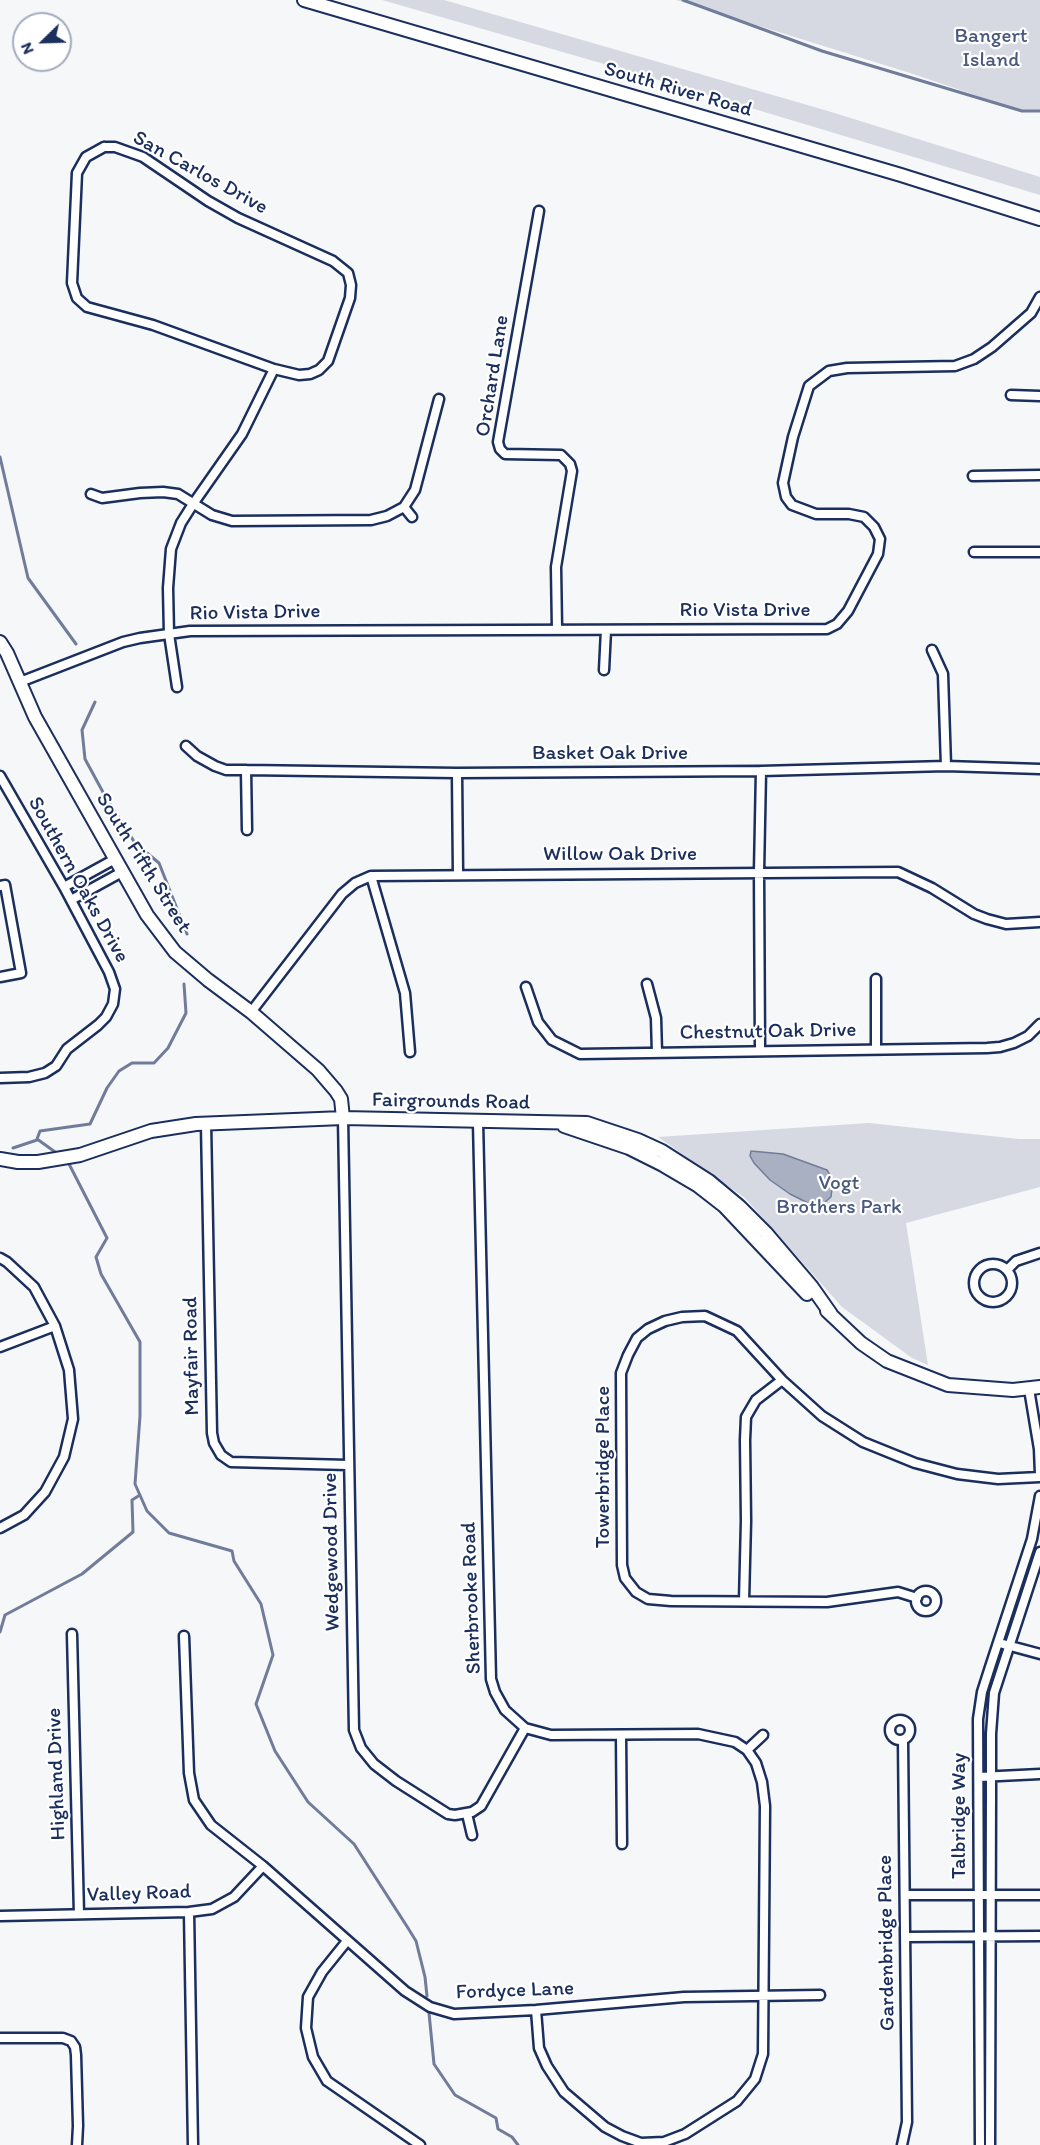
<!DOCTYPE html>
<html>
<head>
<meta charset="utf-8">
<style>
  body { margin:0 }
  #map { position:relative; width:1040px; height:2145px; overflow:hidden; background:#f6f7f9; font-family:Itim,sans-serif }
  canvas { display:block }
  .north { position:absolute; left:12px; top:12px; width:60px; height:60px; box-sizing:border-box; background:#fff; border:2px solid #a4acbf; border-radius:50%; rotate:247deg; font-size:16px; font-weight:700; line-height:24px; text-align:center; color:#1b2f5e }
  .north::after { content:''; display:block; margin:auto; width:21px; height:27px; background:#1b2f5e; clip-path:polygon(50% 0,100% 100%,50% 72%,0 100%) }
</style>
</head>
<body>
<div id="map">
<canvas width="1040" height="2145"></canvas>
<div class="north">N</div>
</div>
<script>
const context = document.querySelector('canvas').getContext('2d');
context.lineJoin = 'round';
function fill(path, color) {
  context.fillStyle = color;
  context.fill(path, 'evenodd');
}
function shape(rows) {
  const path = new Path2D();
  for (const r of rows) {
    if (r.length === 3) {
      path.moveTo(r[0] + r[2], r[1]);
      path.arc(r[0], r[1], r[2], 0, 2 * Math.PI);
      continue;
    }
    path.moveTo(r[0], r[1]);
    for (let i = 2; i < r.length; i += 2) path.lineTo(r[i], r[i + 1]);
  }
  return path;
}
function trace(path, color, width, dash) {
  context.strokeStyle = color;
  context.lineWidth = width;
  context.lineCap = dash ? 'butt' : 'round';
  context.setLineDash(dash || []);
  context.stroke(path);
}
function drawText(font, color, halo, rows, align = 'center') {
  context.font = font + ' Itim,sans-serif';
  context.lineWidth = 4.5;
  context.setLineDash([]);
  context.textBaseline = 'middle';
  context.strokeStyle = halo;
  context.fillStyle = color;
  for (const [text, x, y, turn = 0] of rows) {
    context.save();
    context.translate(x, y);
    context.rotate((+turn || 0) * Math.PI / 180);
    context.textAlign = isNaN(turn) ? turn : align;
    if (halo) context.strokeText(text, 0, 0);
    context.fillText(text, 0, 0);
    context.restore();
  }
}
fill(shape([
  [382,0,444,0,828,111,1040,177,1040,195,625,70],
  [676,0,1040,0,1040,110,1022,111,910,73],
  [869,1123,1019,1139,1040,1139,1040,1187,906,1223,928,1365,912,1358,842,1307,745,1198,658,1137]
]), '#d6d9e2');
const water = shape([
  [751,1151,783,1154,827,1170,833,1180,831,1197,824,1203,812,1205,790,1194,770,1180,754,1163,750,1156,751,1151]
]);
fill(water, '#a9b0c1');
trace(water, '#707c99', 1.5);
trace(shape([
  [683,0,822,51,1022,111,1040,111],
  [0,457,28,578,76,644],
  [95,702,82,730,85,759,104,794,135,843,159,863,187,934],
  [13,1148,37,1140],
  [58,1154,37,1139,40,1131,90,1124,107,1088,119,1071,132,1063,154,1063,168,1048,186,1013,184,984],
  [68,1162,107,1238,96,1257,101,1274,140,1342,140,1416,135,1484,147,1511,169,1533,232,1551,234,1561,261,1604,273,1655,256,1704,275,1751,308,1802,354,1844,408,1928,416,1941,425,1977,427,1996],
  [0,1632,5,1615,82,1574,133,1532,132,1500,140,1495],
  [429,2013,434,2064,455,2095,496,2118,498,2129,512,2137,518,2145]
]), '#707c99', 3);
const street = shape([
  [104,147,115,147,143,157,208,201,238,218,333,261,348,273,351,285,350,298,328,361,319,370,310,374,299,375,274,369,153,325,87,307,77,298,72,283,77,173,86,157,104,147],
  [539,211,498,442,500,449,505,454,561,455,570,464,572,471,556,567,557,629],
  [1011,395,1040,396],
  [973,476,1040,475],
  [91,494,102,498,140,493,163,492,178,494,212,515,232,521,371,520,387,516,404,507,415,490,439,399],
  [404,507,412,517],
  [974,552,1040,552],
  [932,650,943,674,946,766],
  [604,670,606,630],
  [20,682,123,642,140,638,190,631,827,629,837,624,848,611,878,554,880,539,874,527,864,517,849,514,816,514,792,505,786,497,783,483,793,437,809,386,829,371,847,368,955,366,974,359,992,347,1031,313,1040,297],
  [177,687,169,634,168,588,171,549,181,523,193,504,242,434,274,369],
  [186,746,197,756,215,766,226,770,246,770,457,773,761,771,946,766,1040,769],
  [246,770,247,830],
  [457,773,458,874],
  [0,776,64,887,109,972,115,989,113,1004,106,1017,98,1025,67,1049,56,1066,45,1073,29,1077,0,1078],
  [371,876,405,993,410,1052],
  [0,886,5,885,21,973,0,977],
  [64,887,115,859],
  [71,900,122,872],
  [647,984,656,1018,657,1053],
  [526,987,538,1022,552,1040,580,1054,987,1048,1000,1047,1014,1043,1028,1036,1040,1024],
  [251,1012,342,894,355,883,371,876,898,872,932,888,974,914,987,919,1006,924,1040,922],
  [876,1048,876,979],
  [760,1050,759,872,761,771],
  [343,1118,354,1730,361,1748,374,1764,396,1781,448,1814,455,1815,472,1812,481,1806,525,1728],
  [478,1122,491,1679,495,1692,505,1710,525,1728,551,1735,698,1734,735,1742,747,1750,756,1763,762,1782,765,1806,763,2054,755,2079,737,2101,685,2134,664,2142,641,2143,622,2136,605,2127,564,2092,547,2066,539,2048,536,2010],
  [206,1124,212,1433,214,1443,221,1455,231,1462,348,1465],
  [0,1258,7,1262,34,1287,55,1326,69,1370,73,1419,64,1457,45,1492,24,1515,0,1528],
  [993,1283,19],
  [1007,1270,1016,1261,1040,1253],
  [0,1347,55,1326],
  [1029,1389,1039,1449,1040,1474],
  [926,1601,10],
  [917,1598,898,1592,827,1602,671,1601,648,1599,636,1592,625,1578,622,1565,621,1373,628,1355,637,1338,648,1329,665,1321,682,1317,705,1316,737,1331,782,1380,822,1416,863,1442,915,1463,957,1474,998,1479,1040,1477],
  [744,1601,746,1521,745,1440,746,1417,756,1400,782,1380],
  [72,1634,79,1914],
  [184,1636,189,1773,194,1800,211,1825,263,1866,405,1991,430,2007,454,2014,536,2010,684,1997,820,1995],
  [1003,1644,1040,1654],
  [900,1730,10],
  [621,1735,622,1844],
  [747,1750,763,1735],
  [979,1777,1040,1774],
  [467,1814,472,1835],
  [905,1895,1040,1895],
  [189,1912,193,2145],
  [0,1916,189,1912,212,1909,234,1897,263,1866],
  [906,1937,1040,1936],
  [347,1941,322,1972,308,1997,306,2028,313,2057,327,2081,420,2145],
  [0,2038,63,2038,71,2041,75,2047,76,2055,78,2126,77,2145],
  [902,2145,907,2122,903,1740],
  [980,2145,978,1719,982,1692,990,1667,1032,1539,1040,1496],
  [990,2145,991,1792,991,1734,994,1693,1040,1552]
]);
const secondary = shape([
  [304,0,901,175,1040,219],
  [0,642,7,653,35,717,147,915,175,952,208,980,251,1012,318,1070,336,1091,341,1099,343,1118],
  [564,1126,629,1148,663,1165,697,1185,724,1206,807,1294],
  [0,1159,18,1162,38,1162,80,1155,151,1131,196,1124,343,1118,587,1123,638,1140,662,1151,709,1181,739,1206,766,1233,812,1287,831,1314],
  [827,1311,861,1343,887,1361,948,1385,1013,1390,1040,1387]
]);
trace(street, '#1b2f5e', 13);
trace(secondary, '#1b2f5e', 16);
trace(street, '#fff', 8);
trace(secondary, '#fff', 12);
drawText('21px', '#4a5a7f', '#fff', [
  ["Bangert",991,37],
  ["Island",991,61],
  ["Vogt",839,1184],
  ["Brothers Park",839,1208]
]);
drawText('21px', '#1b2f5e', '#fff', [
  ["South River Road",678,90,16],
  ["San Carlos Drive",200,173,29],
  ["Orchard Lane",493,376,-81],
  ["Rio Vista Drive",745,611],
  ["Rio Vista Drive",255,613,-1],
  ["Basket Oak Drive",610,754],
  ["Willow Oak Drive",620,855],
  ["South Fifth Street",143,863,58],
  ["Southern Oaks Drive",78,880,61],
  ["Chestnut Oak Drive",768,1032,-1],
  ["Fairgrounds Road",451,1102,1],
  ["Mayfair Road",192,1356,-91],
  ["Towerbridge Place",604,1467,-90],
  ["Wedgewood Drive",332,1552,-91],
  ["Sherbrooke Road",472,1598,-92],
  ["Highland Drive",57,1774,-92],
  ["Talbridge Way",960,1816,-90],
  ["Valley Road",139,1894,-2],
  ["Gardenbridge Place",887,1943,-91],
  ["Fordyce Lane",515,1991,-2]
]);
</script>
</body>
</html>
